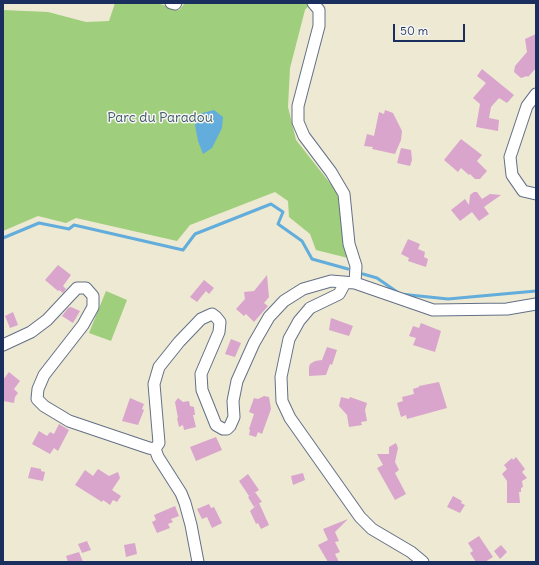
<!DOCTYPE html>
<html>
<head>
<meta charset="utf-8">
<style>
  body { margin:0 }
  #map { position:relative; width:539px; height:565px; overflow:hidden; background:#ede9d3; font-family:Delius,sans-serif }
  canvas { display:block }
  .frame { position:absolute; inset:0; border:4px solid #1b2f5e; pointer-events:none }
  .scale { position:absolute; left:393px; top:24px; width:72px; height:18px; box-sizing:border-box; border:2px solid #1b2f5e; border-top:0; padding-left:5px; font-size:12px; line-height:14px; white-space:nowrap; color:#1b2f5e; -webkit-text-stroke:3px #f6f6f2; paint-order:stroke }
</style>
</head>
<body>
<div id="map">
<canvas width="539" height="565"></canvas>
<div class="frame"></div>
<div class="scale">50 m</div>
</div>
<script>
const context = document.querySelector('canvas').getContext('2d');
context.lineJoin = 'round';
function fill(path, color) {
  context.fillStyle = color;
  context.fill(path, 'evenodd');
}
function shape(rows) {
  const path = new Path2D();
  for (const r of rows) {
    path.moveTo(r[0], r[1]);
    for (let i = 2; i < r.length; i += 2) path.lineTo(r[i], r[i + 1]);
  }
  return path;
}
function trace(path, color, width, dash) {
  context.strokeStyle = color;
  context.lineWidth = width;
  context.lineCap = dash ? 'butt' : 'round';
  context.setLineDash(dash || []);
  context.stroke(path);
}
function drawText(font, color, halo, rows, align = 'center') {
  context.font = font + ' Delius,sans-serif';
  context.lineWidth = 3;
  context.setLineDash([]);
  context.textBaseline = 'middle';
  context.strokeStyle = halo;
  context.fillStyle = color;
  for (const [text, x, y, turn = 0] of rows) {
    context.save();
    context.translate(x, y);
    context.rotate((+turn || 0) * Math.PI / 180);
    context.textAlign = isNaN(turn) ? turn : align;
    if (halo) context.strokeText(text, 0, 0);
    context.fillText(text, 0, 0);
    context.restore();
  }
}
fill(shape([
  [115,3,157,3,179,10,185,3,311,3,305,10,290,68,288,107,296,140,337,192,348,258,316,250,310,234,289,217,288,201,275,192,190,225,177,241,76,218,66,223,38,216,3,231,3,10,48,12,86,22,109,21],
  [106,291,127,300,111,341,89,333]
]), '#9fce7c');
fill(shape([
  [214,110,223,117,222,128,212,148,203,154,198,141,195,125,199,114]
]), '#62addb');
trace(shape([
  [3,238,39,223,69,229,74,225,183,250,195,234,271,204,283,212,278,224,302,241,312,259,348,269],
  [363,274,377,278,400,294,448,299,536,291]
]), '#62addb', 3);
fill(shape([
  [536,34,536,68,528,77,527,76,521,78,514,72,515,66,527,52,525,39],
  [482,69,514,95,507,103,499,98,491,107,489,118,499,120,498,131,476,127,480,104,473,98,486,83,477,76],
  [385,110,393,113,402,131,401,140,395,154,372,149,373,147,364,146,367,134,374,136,379,112,384,114],
  [461,139,482,155,477,161,487,171,480,179,475,179,470,174,469,175,461,168,458,172,444,160],
  [401,148,411,150,412,160,410,166,397,163],
  [474,192,477,192,482,199,490,194,501,195,484,207,489,214,479,221,472,212,460,221,451,210,465,199,469,205,470,195],
  [408,239,420,244,418,249,425,252,424,257,428,259,426,267,408,261,409,258,401,254],
  [58,265,71,275,63,286,66,289,63,293,59,290,58,291,45,280],
  [267,275,269,297,264,303,268,306,254,322,246,314,244,316,236,309,245,299,244,292,254,291],
  [204,280,214,288,209,294,206,291,197,302,190,297],
  [71,307,80,311,73,323,62,316,68,308],
  [13,312,18,325,10,328,5,316],
  [331,318,353,326,349,336,329,330],
  [421,323,441,331,435,352,413,345,416,338,409,336,413,326,419,328],
  [231,339,241,343,235,357,225,354],
  [327,347,337,350,332,365,330,364,326,375,309,376,309,367,310,364,315,361,322,360],
  [9,372,20,381,14,389,18,393,15,397,14,403,3,401,3,380],
  [439,382,447,408,407,419,406,415,401,417,397,403,403,401,402,397,414,394,413,389,419,387,419,386],
  [264,396,269,397,271,409,262,434,258,432,256,437,249,435,250,430,249,429,254,414,249,412,254,398,258,399],
  [341,397,349,399,350,397,367,403,365,410,367,421,361,422,362,425,349,427,347,415,339,406],
  [130,398,144,404,142,409,144,410,138,425,122,421],
  [178,398,183,402,189,401,190,406,194,407,195,415,193,415,196,427,184,430,183,425,179,427,177,418,178,418,175,402],
  [59,424,69,430,58,451,54,448,50,454,32,444,39,431,47,436,50,432,54,434],
  [216,437,222,450,196,461,190,447],
  [396,443,398,448,395,462,399,470,395,473,406,494,395,500,377,468,383,465,377,454,389,454,389,447],
  [516,457,525,469,522,472,527,478,522,481,523,487,521,488,521,492,519,492,520,503,507,503,507,481,502,474,507,469,504,465,512,458,513,460],
  [31,467,41,469,41,471,45,472,43,481,28,478],
  [98,469,109,476,118,472,120,478,112,490,121,496,117,502,113,500,110,505,103,500,102,502,75,485,85,470,93,476],
  [303,473,305,480,293,485,291,476],
  [248,474,259,490,249,496,239,481],
  [255,492,262,502,259,503,269,525,261,529,258,523,256,524,250,511,258,504,254,507,248,497],
  [453,496,462,501,461,503,465,505,460,513,447,507],
  [209,504,211,508,214,507,222,523,212,528,207,517,202,519,197,509],
  [175,506,179,516,171,519,173,522,168,524,170,528,157,533,152,522,156,520,154,515],
  [348,519,335,532,339,541,335,542,340,552,335,554,339,562,328,562,318,545,328,540,323,529],
  [479,536,493,557,485,562,476,562,470,553,473,551,468,543],
  [87,541,91,550,82,553,78,544],
  [135,543,137,554,126,557,124,545],
  [501,545,507,552,500,559,494,551],
  [79,552,83,562,68,562,66,556]
]), '#d9a5cc');
const minor = shape([
  [171,3,175,4,176,3],
  [313,3,319,10,319,26,298,106,298,122,304,136,331,172,344,194,349,244,356,266,355,283],
  [536,94,527,106,510,157,512,175,523,191,536,194],
  [345,283,339,294,310,308,299,321,289,339,281,377,282,401,290,418,360,517,372,529,411,552,423,562],
  [3,345,31,332,47,320,77,288,86,288,93,296,93,307,83,325,44,375,38,389,37,399,44,406,69,421,149,448,155,449],
  [155,449,159,443,154,384,159,367,179,342,201,319,212,314,216,317,220,322,219,332,201,374,202,390,216,425,223,429,227,429,230,426,234,417,233,401,237,381,254,343,269,317,284,301,303,289,331,281,355,283,433,310,507,309,536,304],
  [155,449,158,457,181,493,185,503,191,525,198,562]
]);
trace(minor, '#647087', 13);
trace(minor, '#fff', 11);
drawText('14px', '#3c5766', '#f6f6f2', [
  ["Parc du Paradou",160,118]
]);
</script>
</body>
</html>
